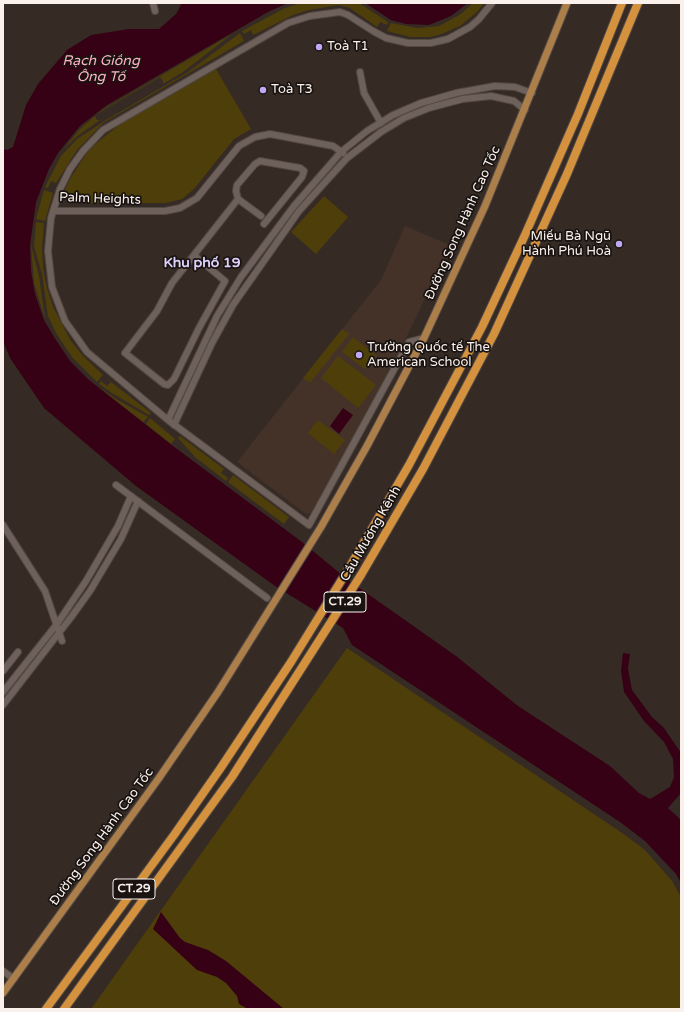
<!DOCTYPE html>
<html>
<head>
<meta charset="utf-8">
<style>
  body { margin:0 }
  #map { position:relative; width:684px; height:1012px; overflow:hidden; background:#362a24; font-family:"Varela Round",sans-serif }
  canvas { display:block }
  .frame { position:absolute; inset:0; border:4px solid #faf1ed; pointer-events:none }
</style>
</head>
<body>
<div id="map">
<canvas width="684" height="1012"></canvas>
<div class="frame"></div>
</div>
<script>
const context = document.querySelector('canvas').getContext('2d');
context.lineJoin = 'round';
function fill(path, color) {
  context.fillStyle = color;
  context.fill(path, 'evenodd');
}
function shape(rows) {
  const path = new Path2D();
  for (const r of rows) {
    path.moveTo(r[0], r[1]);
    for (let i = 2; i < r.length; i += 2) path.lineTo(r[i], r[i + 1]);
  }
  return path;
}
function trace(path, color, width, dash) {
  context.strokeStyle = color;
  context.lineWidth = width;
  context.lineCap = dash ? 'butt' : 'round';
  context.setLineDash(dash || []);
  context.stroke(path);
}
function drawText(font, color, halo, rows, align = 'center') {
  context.font = font + ' "Varela Round",sans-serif';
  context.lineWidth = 3.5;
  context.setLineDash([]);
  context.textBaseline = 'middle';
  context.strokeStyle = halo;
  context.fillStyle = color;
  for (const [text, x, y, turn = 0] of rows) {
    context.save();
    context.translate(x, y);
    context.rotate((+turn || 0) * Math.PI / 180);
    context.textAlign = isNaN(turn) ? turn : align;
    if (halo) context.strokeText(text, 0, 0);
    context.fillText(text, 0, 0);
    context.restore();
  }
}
fill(shape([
  [405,226,450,245,409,332,370,407,315,507,311,513,306,514,237,462,381,280]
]), '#443229');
fill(shape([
  [301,3,359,3,388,22,387,25,380,22,377,27,350,8,339,5,309,10,293,15,253,35,251,30,244,34,242,31,285,8],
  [473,3,484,3,477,12,460,26,439,35,430,37,410,37,387,31,391,23,417,28,439,26,461,14],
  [240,33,244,41,103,123,77,150,56,183,51,181,48,188,45,187,61,156,77,139,106,120,188,72],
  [232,34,183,72,163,84,163,81,160,77,102,111,95,116,97,120,100,120,76,137,63,150,79,130,102,110],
  [216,69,251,129,234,139,194,189,182,199,166,203,69,203,65,198,64,192,70,179,88,151,98,142,119,125],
  [44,190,53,193,45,221,36,219],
  [324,196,348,217,316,254,291,232],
  [36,222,44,223,42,247,43,268,47,288,53,307,71,341,84,357,103,375,97,382,72,357,56,333,48,316,42,274,34,246],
  [31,245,39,276,45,319,34,283],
  [342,329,349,334,310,383,303,378],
  [353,337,376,355,365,369,342,352],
  [338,356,376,385,358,408,321,378],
  [101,381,107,386,111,382,151,413,149,415,112,393,99,384],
  [97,386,116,399,148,417,143,422],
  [150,418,175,439,171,444,146,424],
  [318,420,345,440,334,454,308,433],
  [180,436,224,469,221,473,228,478,226,481,195,457,178,438],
  [233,475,289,517,284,524,228,482],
  [347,648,625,835,645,850,672,881,681,897,681,1009,91,1009]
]), '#4e3f0a');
fill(shape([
  [182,3,288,3,268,12,107,105,80,126,58,153,49,169,36,202,30,245,31,271,35,294,44,320,54,337,70,361,89,380,173,446,302,542,348,580,456,656,518,706,610,766,639,793,650,799,670,787,674,777,673,759,664,742,644,721,624,692,621,671,623,653,630,654,628,669,632,690,652,717,664,728,681,753,681,793,668,808,681,820,681,883,676,874,645,841,620,822,352,645,343,628,275,586,136,486,44,408,10,358,3,341,3,149,7,150,13,147,26,105,38,84,67,50,91,35,129,29,159,29,176,14],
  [365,3,468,3,451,16,429,25,406,24,391,20],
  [343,408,353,415,339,434,330,426],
  [161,912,180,938,185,942,208,950,226,961,284,1009,248,1009,239,1004,237,996,226,983,217,977,197,970,153,929]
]), '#360015');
const minor = shape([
  [153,3,155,11],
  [360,72,364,93,381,123],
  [53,211,165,211,180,208,197,198,239,146,255,137,270,134,333,146,343,153],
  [261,216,238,199,236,191,237,185,255,164,260,161,300,168,304,171,302,177,264,224],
  [195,256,225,281,199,328,174,379,168,385,164,384,125,353,157,311,172,283,238,199],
  [424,338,409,342,309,525,168,420,87,352,65,321,52,287,48,251,51,218,60,189,70,169,83,151,103,130,288,23,310,16,340,12,348,15,373,31,386,38,408,43,431,43,448,39,470,27,479,19,492,3],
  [168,420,217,316,241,277,294,206,341,152,367,131,393,115,421,103,456,93,495,86,515,87,532,93],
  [174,425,212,343,233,305,299,211,347,158,381,132,404,118,429,108,463,99,491,96,514,101,525,110],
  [116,485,267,598],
  [3,525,45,591,62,641],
  [3,671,18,652],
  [3,692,57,624,86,581,118,526,131,496],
  [3,705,72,616,90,591,121,539,138,501],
  [3,971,14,979]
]);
const major = shape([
  [3,993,159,778,218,692,321,527,367,446,424,338,485,206,567,3]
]);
const highway = shape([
  [46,1009,174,835,220,769,291,662,349,568,409,465,482,327,525,235,578,114,622,3],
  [64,1009,232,777,361,575,423,469,494,334,567,174,638,3]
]);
trace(minor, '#524843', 8);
trace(major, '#524843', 9);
trace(highway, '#524843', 10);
trace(minor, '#6e605a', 6);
trace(major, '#ab7e4a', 7);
trace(highway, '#d4923f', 8);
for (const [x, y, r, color] of [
  [319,47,4,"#bfa9f4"],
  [263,90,4,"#bfa9f4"],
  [619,244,4,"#bfa9f4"],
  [359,355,4,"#bfa9f4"]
]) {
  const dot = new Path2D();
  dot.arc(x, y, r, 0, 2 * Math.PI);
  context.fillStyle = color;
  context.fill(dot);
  trace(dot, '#191411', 1.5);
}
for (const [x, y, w] of [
  [345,602,42],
  [134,889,42]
]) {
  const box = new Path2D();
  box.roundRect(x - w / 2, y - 10, w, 20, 3);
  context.fillStyle = '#191411';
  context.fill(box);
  trace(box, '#faf1ed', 1);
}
drawText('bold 12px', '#faf1ed', null, [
  ["CT.29",345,602],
  ["CT.29",134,889]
]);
drawText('13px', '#faf1ed', '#191411', [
  ["Toà T1",327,47],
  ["Toà T3",271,90],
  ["Miếu Bà Ngũ",611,237,"right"],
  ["Hành Phú Hoà",611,252,"right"],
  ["Trường Quốc tế The",367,348],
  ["American School",367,363]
], 'left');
drawText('13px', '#faf1ed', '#191411', [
  ["Palm Heights",100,199,2],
  ["Đường Song Hành Cao Tốc",463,223,-66],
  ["Cầu Mương Kênh",371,534,-60],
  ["Đường Song Hành Cao Tốc",102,837,-54]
]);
drawText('italic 14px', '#feb1c3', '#191411', [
  ["Rạch Giồng",101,61],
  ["Ông Tố",101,77]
]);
drawText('bold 14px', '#ddd1fc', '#191411', [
  ["Khu phố 19",202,263]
]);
</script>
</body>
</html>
